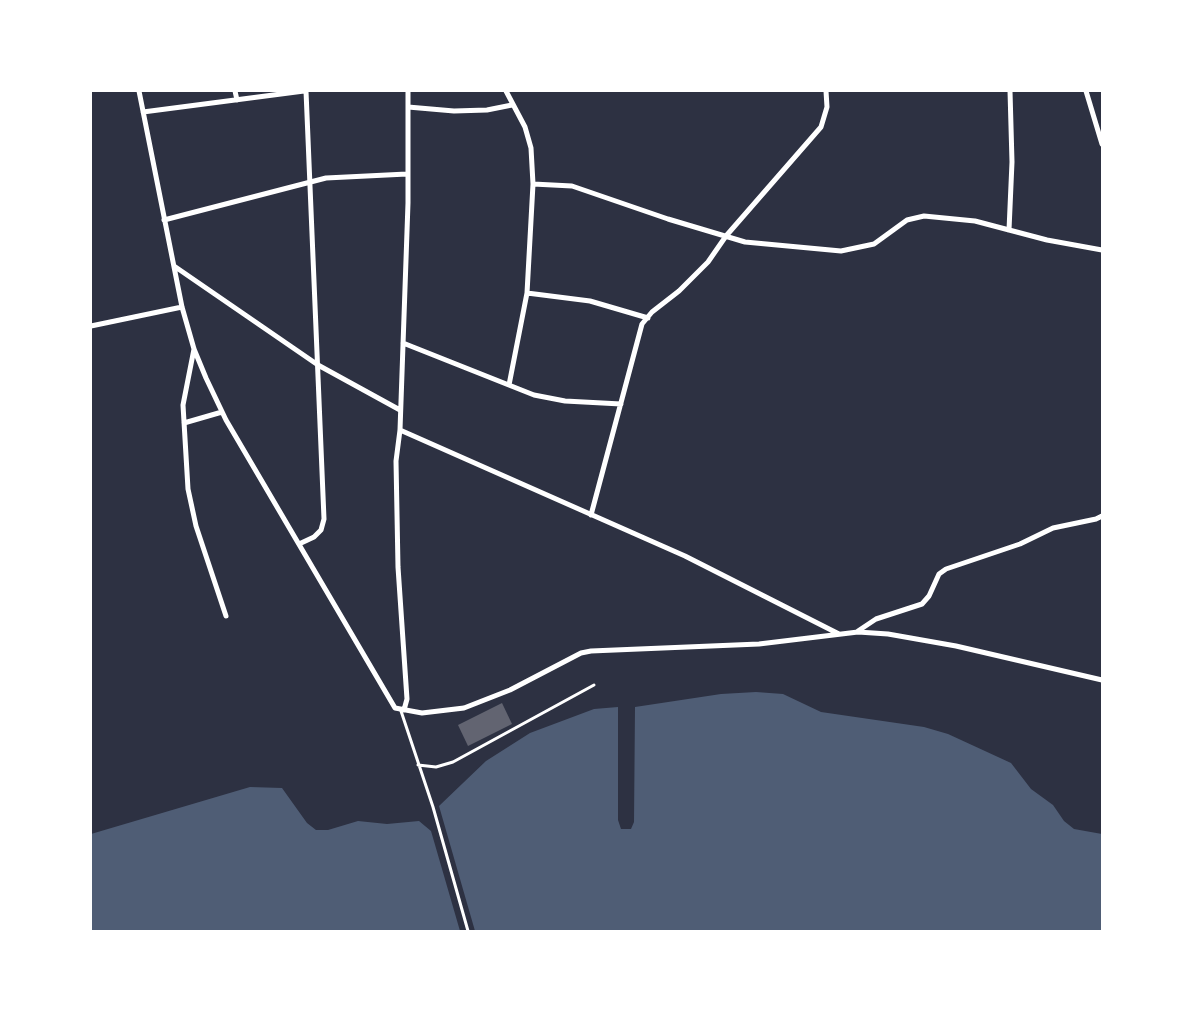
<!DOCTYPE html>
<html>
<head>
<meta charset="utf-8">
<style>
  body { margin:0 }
  #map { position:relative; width:1193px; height:1022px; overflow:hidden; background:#2d3142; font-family:Overpass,sans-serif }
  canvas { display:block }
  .frame { position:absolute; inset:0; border:92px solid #fff; pointer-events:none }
</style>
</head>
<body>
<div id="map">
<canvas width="1193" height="1022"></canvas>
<div class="frame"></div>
</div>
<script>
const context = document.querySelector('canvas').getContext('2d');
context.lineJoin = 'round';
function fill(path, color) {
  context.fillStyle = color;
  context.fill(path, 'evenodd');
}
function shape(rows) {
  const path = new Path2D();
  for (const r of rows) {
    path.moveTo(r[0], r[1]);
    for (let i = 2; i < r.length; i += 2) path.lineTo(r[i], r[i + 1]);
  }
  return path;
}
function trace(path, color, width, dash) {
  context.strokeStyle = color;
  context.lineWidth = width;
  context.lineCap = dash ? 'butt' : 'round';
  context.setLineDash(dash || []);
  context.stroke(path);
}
fill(shape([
  [756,692,783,694,821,712,924,727,948,734,1011,763,1031,789,1053,805,1064,821,1074,829,1102,834,1102,931,475,931,439,806,486,761,530,733,594,709,618,707,618,820,621,829,631,829,634,822,635,707,721,694],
  [250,787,282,788,307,823,316,830,328,830,358,821,387,824,419,821,431,831,460,931,91,931,91,834]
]), '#4f5d75');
fill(shape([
  [502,703,512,724,468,746,458,725]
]), '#626471');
trace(shape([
  [401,711,433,807,468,931],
  [418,765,436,767,453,762,594,685]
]), '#fff', 3);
trace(shape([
  [139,91,182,307,194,349,206,378,226,420,395,708,422,713,464,708,510,690,581,653,591,651,759,644,858,632,888,634,956,646,1102,680],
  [235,91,237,100],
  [506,91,525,127,531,148,533,184],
  [1086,91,1102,144],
  [408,107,454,111,487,110,512,105],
  [143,112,304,91],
  [164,220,326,178,407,174],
  [1009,230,1012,162,1010,91],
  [174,266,318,365,400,410],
  [527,293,590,301,648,318],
  [91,326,182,307],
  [403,343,534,395,565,401,621,404],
  [194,349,183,405,188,489,196,526,226,616],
  [509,385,527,293,533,184,572,186,668,219,745,242,841,251,874,244,907,220,924,216,975,221,1047,240,1102,250],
  [184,423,222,412],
  [400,430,685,556,839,634],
  [591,515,642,324,652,312,679,291,708,262,726,236,821,127,827,107,826,91],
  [299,544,314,537,321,530,324,519,306,91],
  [858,631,876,619,922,604,929,596,939,574,946,569,1020,544,1053,528,1096,519,1102,516],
  [404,710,407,699,398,567,396,461,400,430,408,203,408,91]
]), '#fff', 5);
</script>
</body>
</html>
